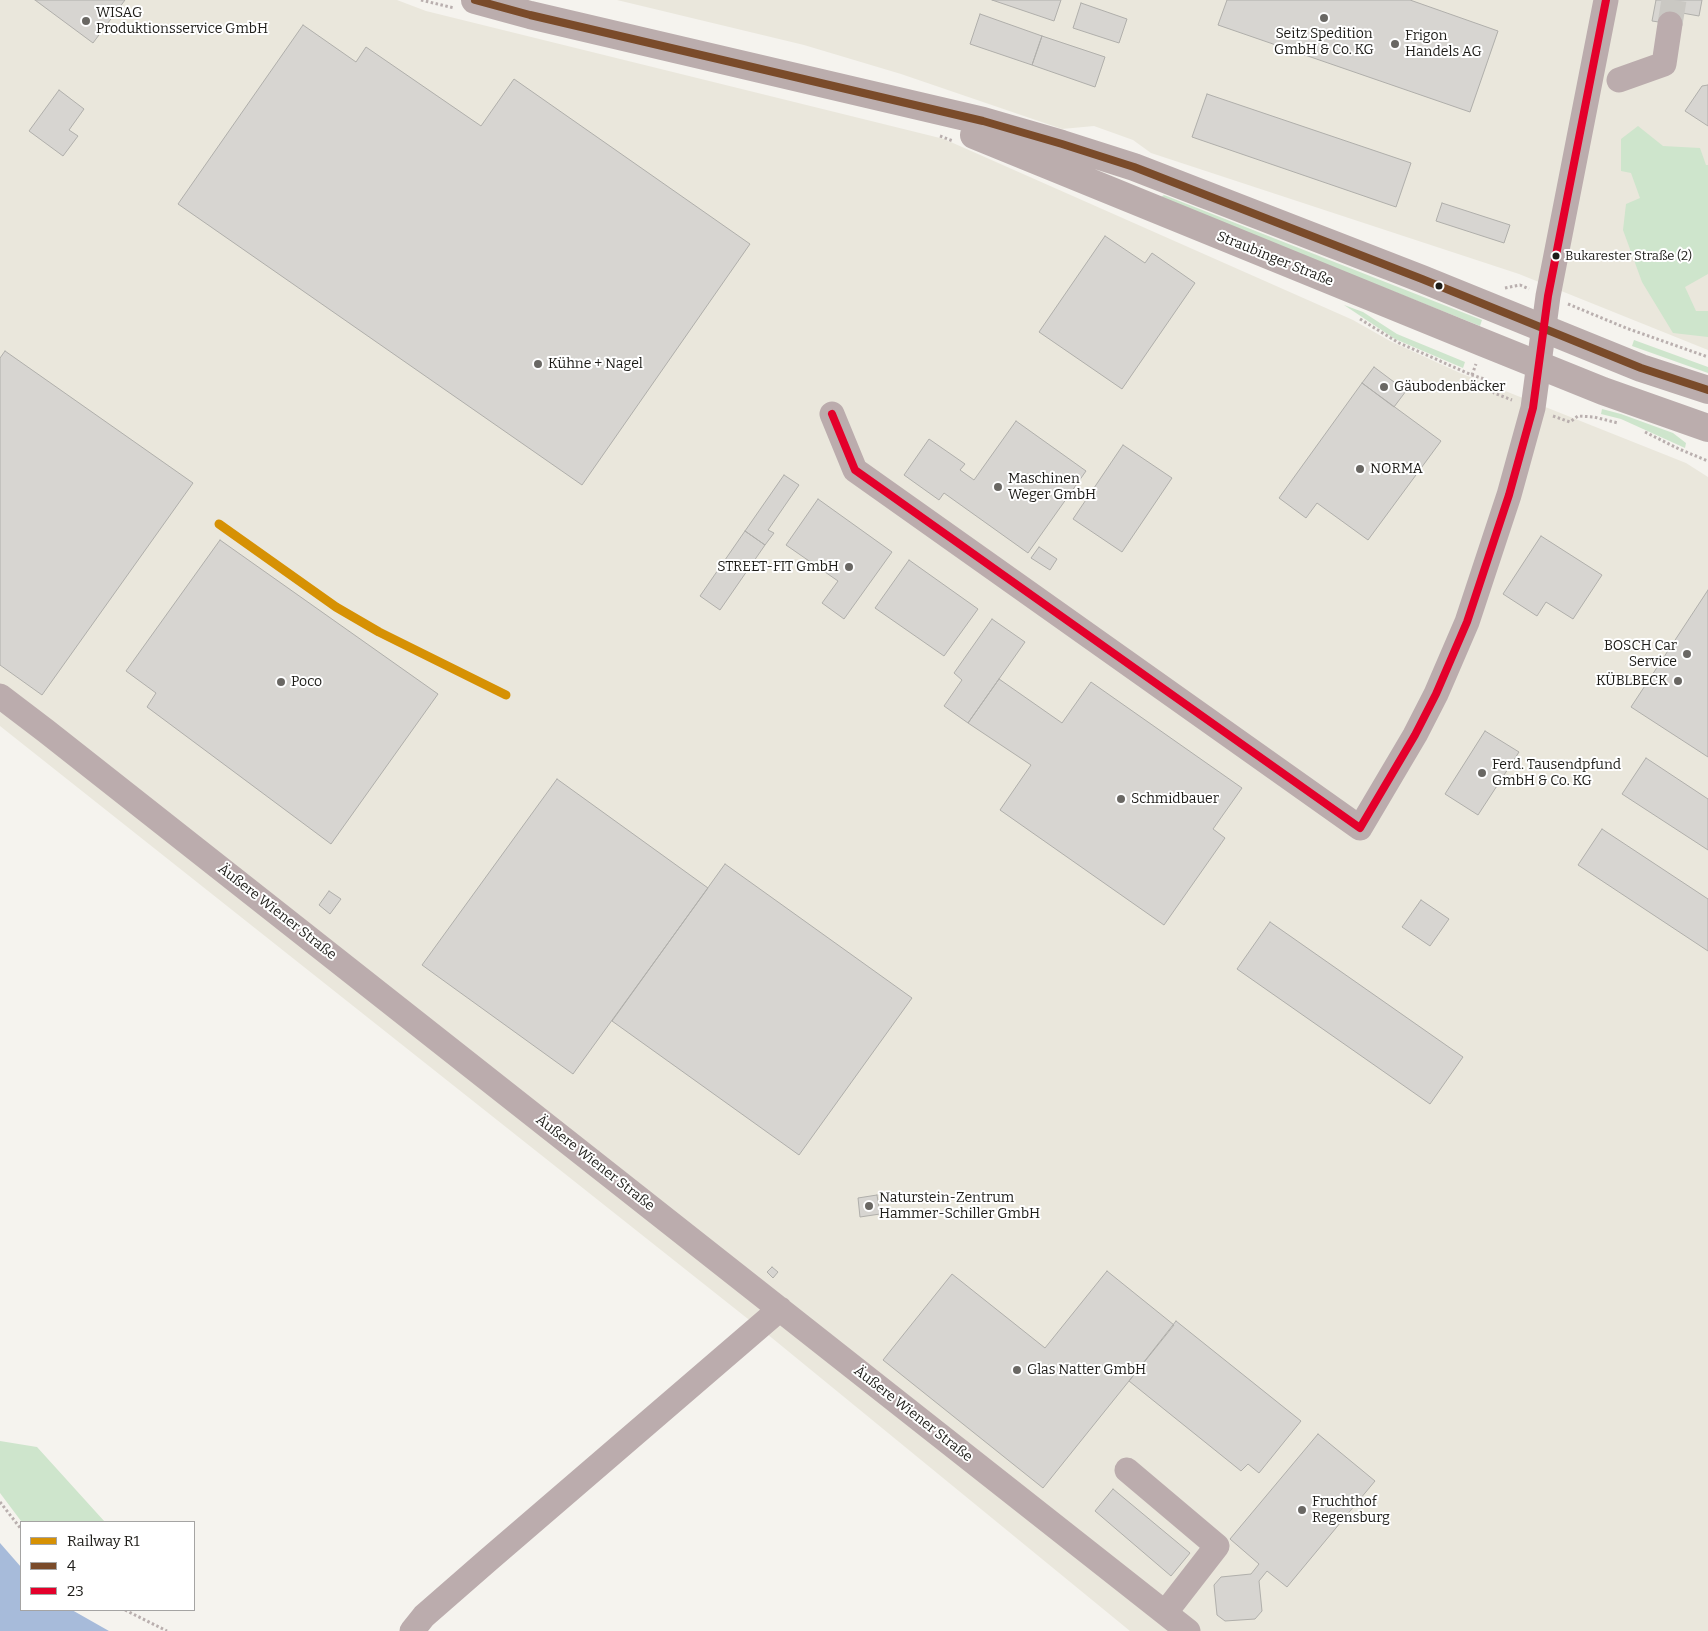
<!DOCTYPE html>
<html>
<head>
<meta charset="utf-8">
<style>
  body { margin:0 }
  #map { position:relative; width:1708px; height:1631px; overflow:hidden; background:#f5f3ee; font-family:Bitter,serif }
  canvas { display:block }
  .legend { position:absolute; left:20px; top:1521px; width:175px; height:90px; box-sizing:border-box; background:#fff; border:1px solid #a5a4a3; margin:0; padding:6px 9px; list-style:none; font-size:15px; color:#1d1c18 }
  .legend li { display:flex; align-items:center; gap:10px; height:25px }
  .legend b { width:25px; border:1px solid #a5a4a3 }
</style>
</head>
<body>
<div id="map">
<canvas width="1708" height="1631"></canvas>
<ul class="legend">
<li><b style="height:6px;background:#d69104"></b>Railway R1</li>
<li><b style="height:6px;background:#7a4b2a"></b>4</li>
<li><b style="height:6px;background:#e4002b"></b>23</li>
</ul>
</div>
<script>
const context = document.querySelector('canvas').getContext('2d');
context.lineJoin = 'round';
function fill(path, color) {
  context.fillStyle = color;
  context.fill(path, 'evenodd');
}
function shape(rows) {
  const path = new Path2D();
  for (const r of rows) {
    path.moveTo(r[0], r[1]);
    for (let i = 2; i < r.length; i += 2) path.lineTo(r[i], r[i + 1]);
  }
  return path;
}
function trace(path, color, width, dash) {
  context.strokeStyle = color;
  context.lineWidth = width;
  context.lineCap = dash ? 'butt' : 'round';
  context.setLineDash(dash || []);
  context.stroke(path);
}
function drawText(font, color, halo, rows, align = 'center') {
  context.font = font + ' Bitter,serif';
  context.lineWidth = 4;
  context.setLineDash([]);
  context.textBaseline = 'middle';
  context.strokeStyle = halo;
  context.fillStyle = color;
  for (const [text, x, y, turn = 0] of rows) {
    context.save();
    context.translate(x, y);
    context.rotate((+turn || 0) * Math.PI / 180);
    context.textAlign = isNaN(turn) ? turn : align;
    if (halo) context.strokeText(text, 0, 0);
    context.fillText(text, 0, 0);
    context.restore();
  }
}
fill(shape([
  [0,0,397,0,426,11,944,139,1353,320,1390,341,1460,373,1686,463,1708,477,1708,1631,1130,1631,772,1338,0,726],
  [617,0,1708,0,1708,350,1519,274,1151,153,1133,140,1094,126,1062,129,901,74,804,45]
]), '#eae7dc');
fill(shape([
  [1638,126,1663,146,1700,148,1706,165,1708,165,1708,274,1685,287,1696,311,1708,311,1708,337,1673,333,1642,282,1623,230,1626,204,1640,198,1631,173,1621,171,1621,139],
  [1164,195,1482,320,1480,326,1159,198],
  [1344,305,1363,312,1397,334,1465,362,1463,368,1395,339],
  [1634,340,1708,367,1708,373,1632,346],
  [1602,409,1621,414,1673,433,1686,443,1685,448,1621,419,1601,414],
  [0,1441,37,1447,105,1522,21,1521,0,1493]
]), '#cee5cc');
fill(shape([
  [0,1543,21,1567,21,1610,72,1610,109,1631,0,1631]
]), '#a7bbda');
const building = shape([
  [35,0,125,0,93,43,35,0],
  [992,0,1061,0,1054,21,992,0],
  [1227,0,1410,0,1498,31,1470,112,1218,25,1227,0],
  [1656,0,1702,0,1699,16,1682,13,1679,25,1652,21,1656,0],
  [1081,3,1127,19,1119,43,1073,28,1081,3],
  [980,14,1042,36,1032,65,970,44,980,14],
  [303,25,356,62,366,47,481,126,514,79,750,244,582,485,178,204,303,25],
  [1042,36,1105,57,1095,87,1032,65,1042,36],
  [1708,85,1708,126,1685,111,1702,86,1708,85],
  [59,90,84,109,69,130,78,136,63,156,29,131,59,90],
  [1207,94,1411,163,1396,207,1192,137,1207,94],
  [1442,203,1510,225,1504,243,1436,221,1442,203],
  [1105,236,1145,263,1152,253,1195,283,1122,389,1039,332,1105,236],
  [5,351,193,483,42,695,0,665,0,358,5,351],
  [1374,367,1406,391,1394,407,1362,383,1374,367],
  [1362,383,1441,441,1368,540,1317,503,1306,518,1279,498,1362,383],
  [1016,421,1086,471,1028,553,944,493,939,500,904,475,929,439,965,464,960,470,974,480,1016,421],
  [1123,445,1172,478,1122,552,1073,519,1123,445],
  [784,475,799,485,768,530,774,533,765,545,745,531,784,475],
  [818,499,892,552,844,619,822,603,838,581,786,545,818,499],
  [745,531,765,545,720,610,700,596,745,531],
  [1541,536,1602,575,1573,619,1546,602,1537,616,1503,594,1541,536],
  [220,540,438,694,331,844,147,707,156,693,126,671,220,540],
  [1039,547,1057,559,1050,570,1031,558,1039,547],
  [909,560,978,609,944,656,875,608,909,560],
  [1708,590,1708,757,1631,707,1708,590],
  [992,619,1025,642,968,723,944,706,962,680,954,673,992,619],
  [999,679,1062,723,1091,682,1242,788,1213,829,1225,838,1164,925,1000,810,1031,765,968,723,999,679],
  [1485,731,1519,752,1478,815,1445,794,1485,731],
  [1646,758,1708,799,1708,850,1622,794,1646,758],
  [557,779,708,888,573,1074,422,965,557,779],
  [1602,829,1708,899,1708,951,1578,865,1602,829],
  [725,864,912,998,799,1155,612,1021,725,864],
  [329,891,341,899,330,914,319,905,329,891],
  [1421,900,1449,919,1430,946,1402,927,1421,900],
  [1270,922,1463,1057,1430,1104,1237,969,1270,922],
  [877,1195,880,1214,860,1217,858,1198,877,1195],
  [772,1267,778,1272,773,1278,767,1272,772,1267],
  [1107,1271,1174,1325,1043,1488,883,1360,952,1274,1045,1348,1107,1271],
  [1176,1321,1301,1421,1259,1473,1248,1464,1241,1471,1129,1381,1176,1321],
  [1318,1434,1375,1481,1287,1587,1267,1571,1259,1581,1262,1611,1255,1619,1225,1621,1217,1615,1214,1585,1221,1577,1251,1574,1259,1564,1230,1539,1318,1434],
  [1113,1489,1190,1553,1171,1576,1095,1511,1113,1489]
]);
fill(building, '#d7d5d1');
trace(building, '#b0afab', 1);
trace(shape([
  [1670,24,1674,0]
]), '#cac8c3', 25, [25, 12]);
trace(shape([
  [421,0,454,8],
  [940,136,953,141],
  [1505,288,1520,285,1529,289],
  [1568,304,1626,328,1708,357],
  [1360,319,1399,343,1472,375,1490,381,1494,393,1512,400],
  [1472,375,1476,364],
  [1553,416,1570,422,1578,416,1594,417,1618,423],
  [1645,432,1679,449,1708,461],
  [0,1502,21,1529],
  [125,1610,167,1631]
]), '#b9afae', 3, [2.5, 2.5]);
trace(shape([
  [1619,80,1664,64,1670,24],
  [832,414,855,470,1360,828,1415,735,1436,694,1467,622,1509,495,1533,408,1548,296,1606,0],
  [0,696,46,731,1188,1631],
  [1127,1470,1217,1546,1165,1613],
  [412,1631,424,1616,487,1561,780,1309]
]), '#bbacad', 25);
trace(shape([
  [475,0,530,15,983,121,1062,144,1134,167,1422,279,1641,368,1708,390],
  [974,135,1484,343,1603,391,1708,428]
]), '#bbadad', 28);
trace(shape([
  [475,0,530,15,983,121,1062,144,1134,167,1422,279,1641,368,1708,390]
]), '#7a4b2a', 8);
trace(shape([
  [832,414,855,470,1360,828,1415,735,1436,694,1467,622,1509,495,1533,408,1548,296,1606,0]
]), '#e4002b', 8);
trace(shape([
  [219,524,336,607,379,632,506,695]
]), '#d69104', 9);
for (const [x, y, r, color] of [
  [1324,18,5,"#696763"],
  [86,21,5,"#696763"],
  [1395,44,5,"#696763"],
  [1556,256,4.5,"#1d1c18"],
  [1439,286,4.5,"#1d1c18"],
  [538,364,5,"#696763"],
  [1384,387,5,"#696763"],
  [1360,469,5,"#696763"],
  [998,487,5,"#696763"],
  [849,567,5,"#696763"],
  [1687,654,5,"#696763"],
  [1678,681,5,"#696763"],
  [281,682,5,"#696763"],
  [1482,773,5,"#696763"],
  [1121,799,5,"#696763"],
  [869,1206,5,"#696763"],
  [1017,1370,5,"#696763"],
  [1302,1510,5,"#696763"]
]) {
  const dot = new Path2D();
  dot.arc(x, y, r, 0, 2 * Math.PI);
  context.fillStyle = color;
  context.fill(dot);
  trace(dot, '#fff', 2);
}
drawText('13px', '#1d1c18', '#fff', [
  ["Bukarester Straße (2)",1565,256]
], 'left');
drawText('14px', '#1d1c18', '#fff', [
  ["WISAG",96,13],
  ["Produktionsservice GmbH",96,29],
  ["Seitz Spedition",1324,34,"center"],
  ["GmbH & Co. KG",1324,50,"center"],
  ["Frigon",1405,36],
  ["Handels AG",1405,52],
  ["Kühne + Nagel",548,364],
  ["Gäubodenbäcker",1394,387],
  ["NORMA",1370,469],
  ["Maschinen",1008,479],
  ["Weger GmbH",1008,495],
  ["STREET-FIT GmbH",839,567,"right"],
  ["BOSCH Car",1677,646,"right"],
  ["Service",1677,662,"right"],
  ["KÜBLBECK",1668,681,"right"],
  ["Poco",291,682],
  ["Ferd. Tausendpfund",1492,765],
  ["GmbH & Co. KG",1492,781],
  ["Schmidbauer",1131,799],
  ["Naturstein-Zentrum",879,1198],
  ["Hammer-Schiller GmbH",879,1214],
  ["Glas Natter GmbH",1027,1370],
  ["Fruchthof",1312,1502],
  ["Regensburg",1312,1518]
], 'left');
drawText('14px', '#1d1c18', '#fff', [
  ["Straubinger Straße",1275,259,22],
  ["Äußere Wiener Straße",277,912,38],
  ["Äußere Wiener Straße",595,1163,38],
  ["Äußere Wiener Straße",913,1414,38]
]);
</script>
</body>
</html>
